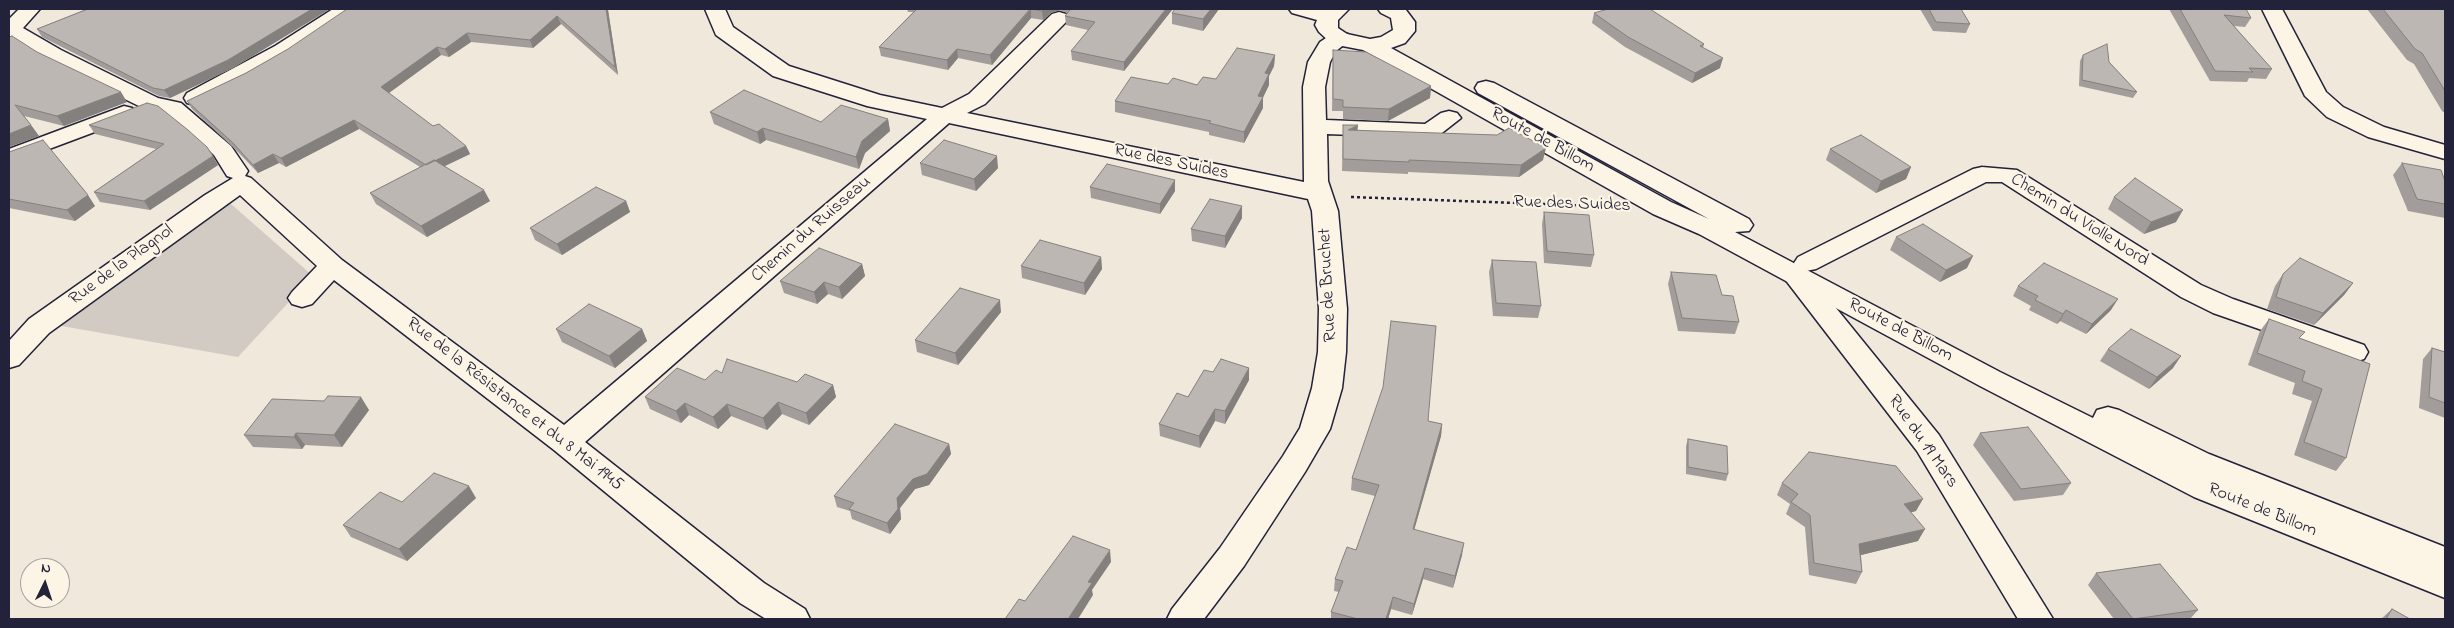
<!DOCTYPE html>
<html>
<head>
<meta charset="utf-8">
<style>
  body { margin:0 }
  #map { position:relative; width:2454px; height:628px; overflow:hidden; background:#efe8db; font-family:"Indie Flower",sans-serif }
  canvas { display:block }
  .frame { position:absolute; inset:0; border:10px solid #22223b; pointer-events:none }
  .north { position:absolute; left:20px; top:558px; width:50px; height:50px; box-sizing:border-box; background:#fcf5e5; border:1px solid #a5a1a1; border-radius:50%; rotate:4deg; font-size:14px; font-weight:700; line-height:20px; text-align:center; color:#22223b }
  .north::after { content:''; display:block; margin:auto; width:18px; height:22px; background:#22223b; clip-path:polygon(50% 0,100% 100%,50% 72%,0 100%) }
</style>
</head>
<body>
<div id="map">
<canvas width="2454" height="628"></canvas>
<div class="frame"></div>
<div class="north">N</div>
</div>
<script>
const context = document.querySelector('canvas').getContext('2d');
context.lineJoin = 'round';
function fill(path, color) {
  context.fillStyle = color;
  context.fill(path, 'evenodd');
}
function shape(rows) {
  const path = new Path2D();
  for (const r of rows) {
    path.moveTo(r[0], r[1]);
    for (let i = 2; i < r.length; i += 2) path.lineTo(r[i], r[i + 1]);
  }
  return path;
}
function trace(path, color, width, dash) {
  context.strokeStyle = color;
  context.lineWidth = width;
  context.lineCap = dash ? 'butt' : 'round';
  context.setLineDash(dash || []);
  context.stroke(path);
}
function drawText(font, color, halo, rows, align = 'center') {
  context.font = font + ' "Indie Flower",sans-serif';
  context.lineWidth = 4.5;
  context.setLineDash([]);
  context.textBaseline = 'middle';
  context.strokeStyle = halo;
  context.fillStyle = color;
  for (const [text, x, y, turn = 0] of rows) {
    context.save();
    context.translate(x, y);
    context.rotate((+turn || 0) * Math.PI / 180);
    context.textAlign = isNaN(turn) ? turn : align;
    if (halo) context.strokeText(text, 0, 0);
    context.fillText(text, 0, 0);
    context.restore();
  }
}
fill(shape([
  [231,204,313,276,238,357,56,325,213,207]
]), '#d1cbc3');
const minor = shape([
  [19,9,40,9,23,28,61,50,158,98,181,103,231,146,248,171,245,176,251,178,342,260,564,425,927,119,867,106,773,76,716,35,705,9,725,9,733,27,789,66,880,95,942,108,969,94,1052,14,1059,12,1066,14,1070,18,1066,22,985,104,967,113,1304,182,1303,87,1308,62,1320,42,1332,34,1340,33,1348,34,1351,39,1336,51,1330,62,1325,87,1326,120,1425,124,1441,113,1449,111,1457,113,1461,118,1438,136,1430,138,1327,134,1328,181,1338,211,1347,309,1346,352,1342,388,1330,429,1305,472,1244,566,1204,619,1167,619,1172,609,1220,548,1283,456,1300,428,1312,388,1318,352,1319,309,1312,211,1308,199,949,123,585,442,764,583,805,609,810,619,766,619,740,603,554,450,334,280,312,304,302,307,292,304,288,298,292,292,317,266,240,195,49,333,19,365,9,368,9,341,29,319,205,195,233,178,227,176,214,155,195,137,165,113,143,108,45,60,9,38,9,19,19,9],
  [333,9,357,9,354,13,291,56,203,103,195,105,187,103,184,98,187,93,275,46,333,9],
  [2262,9,2282,9,2326,92,2343,107,2384,127,2445,145,2445,159,2368,137,2327,117,2305,96,2262,9],
  [124,106,132,108,136,113,132,118,9,164,9,149,124,106],
  [1982,167,2017,170,2201,285,2233,299,2364,345,2368,352,2364,359,2354,362,2213,313,2181,297,2002,182,1986,182,1816,269,1806,271,1939,435,2053,619,2018,619,1917,451,1781,274,1785,268,1795,266,1794,263,1798,257,1973,169,1982,167]
]);
const secondary = shape([
  [1289,9,1349,9,1338,20,1338,28,1347,34,1370,39,1381,37,1393,30,1391,18,1381,13,1378,9,1406,10,1415,22,1415,31,1405,43,1391,48,1671,202,1709,219,1478,93,1475,88,1478,83,1486,81,1494,83,1749,219,1753,225,1749,231,1735,232,2000,372,2093,418,2097,410,2108,407,2119,410,2209,454,2445,547,2445,598,2194,497,1980,386,1699,234,1653,214,1363,50,1332,44,1319,32,1315,25,1317,20,1292,13,1289,9]
]);
trace(minor, '#22223b', 3);
trace(secondary, '#22223b', 3);
trace(shape([
  [1351,197,1599,206]
]), '#22223b', 2.5, [3, 3]);
fill(minor, '#fcf5e5');
fill(secondary, '#fcf5e5');
fill(shape([
  [58,9,330,9,233,68,170,98,159,96,42,37,37,29,84,10],
  [545,9,608,10,618,75,561,24,533,48,471,42,449,57,441,55,388,93,433,126,466,146,470,154,445,166,490,201,427,237,376,204,370,193,420,167,359,129,286,167,279,163,258,173,238,152,192,109,187,101,246,73,288,49],
  [907,9,1172,9,1172,10,1124,71,1072,60,1071,51,1088,30,1066,25,1065,16,1067,13,1060,10,1051,13,1043,20,1031,18,992,65,958,58,948,70,881,56,879,47,913,12,908,12],
  [1219,9,1203,31,1172,24,1172,13],
  [1920,9,1961,9,1970,24,1966,33,1933,31],
  [2169,9,2246,9,2251,18,2245,27,2234,26,2272,69,2266,79,2249,78,2247,82,2210,81],
  [2367,9,2445,9,2445,113,2442,111,2414,64,2407,60],
  [1594,13,1704,44,1703,48,1720,68,1692,83,1625,47,1592,23],
  [9,37,37,52,127,102,64,126,24,116,39,136,9,147],
  [1333,50,1431,86,1430,98,1388,121,1343,119,1343,111,1332,111],
  [1275,55,1274,66,1269,76,1269,85,1263,97,1263,108,1244,143,1209,135,1209,132,1115,112,1115,101,1168,84,1197,85,1216,79],
  [2083,55,2109,62,2137,92,2133,98,2079,86,2080,61],
  [710,112,821,122,888,119,890,131,865,153,859,169,766,140,760,144,714,124],
  [89,125,207,147,218,165,150,210,100,202,94,192,156,149,95,134],
  [1343,125,1357,131,1543,160,1519,177,1408,172,1408,174,1342,171],
  [1830,149,1911,167,1906,179,1876,193,1826,160],
  [9,152,95,206,75,221,9,208],
  [920,163,998,168,976,191,922,175],
  [2402,163,2445,181,2445,218,2408,211,2393,175],
  [1175,180,1175,191,1160,214,1091,198,1090,187],
  [2114,197,2176,222,2144,234,2108,209],
  [626,201,630,212,562,255,535,240,530,228],
  [1242,206,1242,218,1225,248,1192,241,1191,229],
  [1544,212,1594,255,1591,267,1544,263,1542,224],
  [1896,237,1967,268,1940,282,1890,250],
  [1101,257,1102,269,1085,295,1022,278,1021,266],
  [1492,260,1541,306,1538,318,1493,316,1489,272],
  [862,264,865,276,842,299,828,294,817,304,784,293,780,281],
  [1671,272,1722,295,1739,322,1735,334,1678,331,1668,284],
  [2283,274,2353,283,2344,295,2314,325,2267,309,2275,286],
  [2018,286,2111,310,2086,334,2060,321,2057,324,2029,310,2031,306,2013,296],
  [1001,312,958,365,917,352,915,340],
  [2269,319,2300,338,2370,364,2346,458,2336,471,2294,455,2312,401,2292,394,2295,383,2248,365,2260,331],
  [556,329,642,329,647,341,615,368,562,342],
  [2432,348,2445,352,2445,418,2419,408,2423,359],
  [2108,349,2173,368,2149,389,2100,361],
  [1249,368,1249,380,1225,424,1215,421,1200,448,1160,436,1159,424,1213,372],
  [722,373,797,382,833,385,836,397,809,425,782,414,767,430,731,416,718,429,689,415,681,423,650,409,645,397,705,380],
  [324,401,369,410,342,447,305,445,302,449,253,447,244,435],
  [1428,421,1442,424,1441,436,1414,530,1462,555,1453,588,1423,579,1412,615,1391,609,1388,619,1331,619,1331,612,1339,592,1334,591,1335,579,1356,550,1375,496,1351,490,1352,478],
  [1980,433,2071,483,2063,495,2014,501,1973,445],
  [1688,439,1728,474,1726,481,1686,474,1686,446],
  [949,444,951,454,929,485,915,489,900,508,901,519,890,534,852,519,850,511,837,507,834,496],
  [1782,483,1916,511,1911,512,1918,541,1861,555,1862,572,1856,584,1809,575,1805,527,1786,514,1790,504,1777,495],
  [476,498,407,561,351,537,343,525,402,502],
  [2096,573,2198,610,2190,619,2114,619,2088,585],
  [2392,609,2410,619,2381,619]
]), '#a29d9a');
fill(shape([
  [312,9,330,9,233,68,170,98,164,90],
  [606,9,609,9,608,10,618,75,615,67],
  [1031,9,1031,18,992,65,990,55],
  [1044,9,1059,9,1060,10,1051,13,1043,20,1042,11],
  [1166,9,1172,9,1172,10,1124,71,1124,62],
  [1211,9,1219,9,1203,31,1203,19],
  [557,16,561,24,533,48,530,40],
  [467,33,471,42,449,57,445,49],
  [437,47,441,55,385,96,381,87],
  [957,49,958,58,948,70,947,60],
  [1275,55,1274,66,1269,76,1269,85,1259,106,1263,97,1263,108,1244,143,1244,132,1265,73],
  [1723,58,1720,68,1692,83,1695,73],
  [1431,86,1430,98,1388,121,1389,109],
  [121,92,127,102,64,126,57,116],
  [888,119,890,131,865,153,859,169,856,157,862,141],
  [354,120,359,129,286,167,281,158],
  [31,125,39,136,9,147,9,134],
  [1358,125,1357,137,1348,130],
  [763,128,766,140,760,144,757,132],
  [466,146,470,154,430,173,426,165],
  [1546,148,1543,160,1519,177,1521,165],
  [273,154,279,163,258,173,253,165],
  [213,156,218,165,150,210,144,201],
  [997,156,998,168,976,191,974,179],
  [1911,167,1906,179,1876,193,1881,181],
  [1175,180,1175,191,1160,214,1160,204],
  [484,190,490,201,427,237,421,226],
  [88,195,95,206,75,221,67,210],
  [626,201,630,212,562,255,557,244],
  [1242,206,1242,218,1225,248,1225,236],
  [2183,210,2176,222,2144,234,2151,222],
  [1973,256,1967,268,1940,282,1946,270],
  [1101,257,1102,269,1085,295,1084,283],
  [862,264,865,276,842,299,839,287],
  [824,282,828,294,817,304,814,292],
  [2353,283,2344,295,2314,325,2323,313],
  [2118,299,2111,310,2086,334,2092,324],
  [1000,300,1001,312,958,365,955,353],
  [2066,310,2060,321,2057,324,2063,314],
  [642,329,647,341,615,368,609,356],
  [2181,356,2173,368,2149,389,2157,377],
  [1249,368,1249,380,1225,424,1225,411],
  [833,385,836,397,809,425,806,413],
  [361,397,369,410,342,447,334,435],
  [778,402,782,414,767,430,763,418],
  [685,403,689,415,681,423,676,411],
  [727,404,731,416,718,429,713,417],
  [1215,409,1215,421,1200,448,1199,436],
  [1442,424,1441,436,1411,541,1413,529],
  [296,433,305,445,302,449,294,437],
  [949,444,951,454,929,485,915,489,900,508,901,519,890,534,887,523,897,498,913,479],
  [469,486,476,498,407,561,399,549],
  [1923,499,1916,511,1898,516,1904,504],
  [1925,529,1918,541,1853,557,1859,544],
  [1464,543,1462,555,1453,588,1455,576],
  [1110,550,1111,562,1092,590,1093,595,1078,619,1068,619,1088,582],
  [1425,568,1423,579,1412,615,1414,604],
  [1393,597,1391,609,1388,619,1386,619]
]), '#84807d');
const building = shape([
  [88,9,312,9,228,60,164,90,153,88,37,29,88,9],
  [347,9,606,9,615,67,557,16,530,40,467,33,445,49,437,47,381,87,433,126,439,124,466,146,426,165,354,120,281,158,273,154,253,165,233,143,187,101,246,73,288,49,347,9],
  [917,9,1030,9,990,55,957,49,947,60,879,47,917,9],
  [1032,9,1044,9,1042,11,1032,9],
  [1071,9,1166,9,1124,62,1071,51,1095,22,1065,16,1071,9],
  [1175,9,1211,9,1203,19,1172,13,1175,9],
  [1608,9,1650,9,1704,44,1700,46,1723,58,1695,73,1628,37,1594,13,1608,9],
  [1929,9,1961,9,1970,24,1936,22,1929,9],
  [2180,9,2246,9,2251,18,2224,15,2272,69,2249,68,2253,72,2215,71,2180,9],
  [2383,9,2445,9,2445,91,2422,53,2415,49,2383,9],
  [12,36,37,52,121,92,57,116,15,105,31,125,9,134,9,37,12,36],
  [2107,44,2109,62,2137,92,2082,80,2083,55,2107,44],
  [1237,48,1275,55,1265,73,1269,74,1258,96,1263,97,1244,132,1209,123,1211,121,1115,101,1131,77,1168,84,1173,78,1197,85,1203,77,1216,79,1237,48],
  [1333,50,1366,52,1431,86,1389,109,1343,107,1343,100,1333,99,1333,50],
  [744,90,821,122,841,105,888,119,862,141,856,157,763,128,757,132,710,112,744,90],
  [147,103,158,106,188,130,207,147,213,156,144,201,94,192,164,144,89,125,147,103],
  [1343,125,1358,125,1348,130,1497,135,1509,128,1546,148,1521,165,1409,160,1409,162,1343,159,1343,125],
  [1861,135,1911,167,1881,181,1830,149,1861,135],
  [43,140,88,195,67,210,9,199,9,152,43,140],
  [944,140,997,156,974,179,920,163,944,140],
  [434,160,484,190,421,226,370,193,434,160],
  [2402,163,2441,170,2445,181,2445,204,2417,199,2402,163],
  [1107,164,1175,180,1160,204,1090,187,1107,164],
  [2135,178,2183,210,2151,222,2114,197,2135,178],
  [596,187,626,201,557,244,530,228,596,187],
  [1210,199,1242,206,1225,236,1191,229,1210,199],
  [1544,212,1589,215,1594,255,1547,251,1544,212],
  [1923,224,1973,256,1946,270,1896,237,1923,224],
  [1040,240,1101,257,1084,283,1021,266,1040,240],
  [819,248,862,264,839,287,824,282,814,292,780,281,819,248],
  [2300,258,2353,283,2323,313,2276,297,2283,274,2300,258],
  [1492,260,1536,262,1541,306,1496,303,1492,260],
  [2044,263,2118,299,2092,324,2066,310,2063,314,2035,300,2038,296,2018,286,2044,263],
  [1671,272,1716,275,1722,295,1733,296,1739,322,1682,318,1671,272],
  [960,288,1000,300,955,353,915,340,960,288],
  [589,304,642,329,609,356,556,329,589,304],
  [2269,319,2305,332,2299,338,2370,364,2346,458,2304,442,2322,389,2302,381,2305,371,2257,353,2269,319],
  [1391,321,1436,326,1428,421,1442,424,1413,529,1464,543,1455,576,1425,568,1414,604,1393,597,1386,619,1358,619,1331,612,1343,581,1335,579,1342,560,1347,547,1356,550,1379,485,1352,478,1383,387,1391,321],
  [2131,329,2181,356,2157,377,2108,349,2131,329],
  [2432,348,2445,352,2445,403,2429,397,2432,348],
  [727,359,797,382,805,374,833,385,806,413,778,402,763,418,727,404,713,417,685,403,676,411,645,397,677,368,705,380,716,370,722,373,727,359],
  [1221,359,1249,368,1225,411,1215,409,1199,436,1159,424,1177,393,1188,397,1204,370,1213,372,1221,359],
  [328,396,361,397,334,435,296,433,294,437,244,435,272,399,324,401,328,396],
  [895,424,949,444,927,474,913,479,897,498,898,509,887,523,849,509,854,503,834,496,895,424],
  [2028,427,2071,483,2021,489,1980,433,2028,427],
  [1688,439,1727,446,1728,474,1688,467,1688,439],
  [1809,452,1896,466,1923,499,1904,504,1925,529,1859,544,1862,572,1814,563,1810,515,1791,502,1798,494,1782,483,1809,452],
  [434,473,469,486,399,549,343,525,380,492,402,502,434,473],
  [1073,536,1110,550,1088,582,1092,583,1068,619,1065,618,1064,619,1005,619,1019,599,1025,601,1073,536],
  [2160,564,2198,610,2133,619,2096,573,2160,564],
  [2392,609,2410,619,2386,619,2392,609]
]);
fill(building, '#bcb7b3');
trace(building, '#84807d', 1);
drawText('18px', '#22223b', '#fcf5e5', [
  ["Route de Billom",1542,141,29],
  ["Rue des Suides",1171,163,12],
  ["Rue des Suides",1572,205,2],
  ["Chemin du Violle Nord",2079,221,32],
  ["Chemin du Ruisseau",812,230,-41],
  ["Rue de la Plagnol",122,266,-36],
  ["Rue de Bruchet",1329,285,-93],
  ["Route de Billom",1900,331,28],
  ["Rue de la Résistance et du 8 Mai 1945",514,405,38],
  ["Rue du 19 Mars",1922,442,55],
  ["Route de Billom",2262,511,22]
]);
</script>
</body>
</html>
